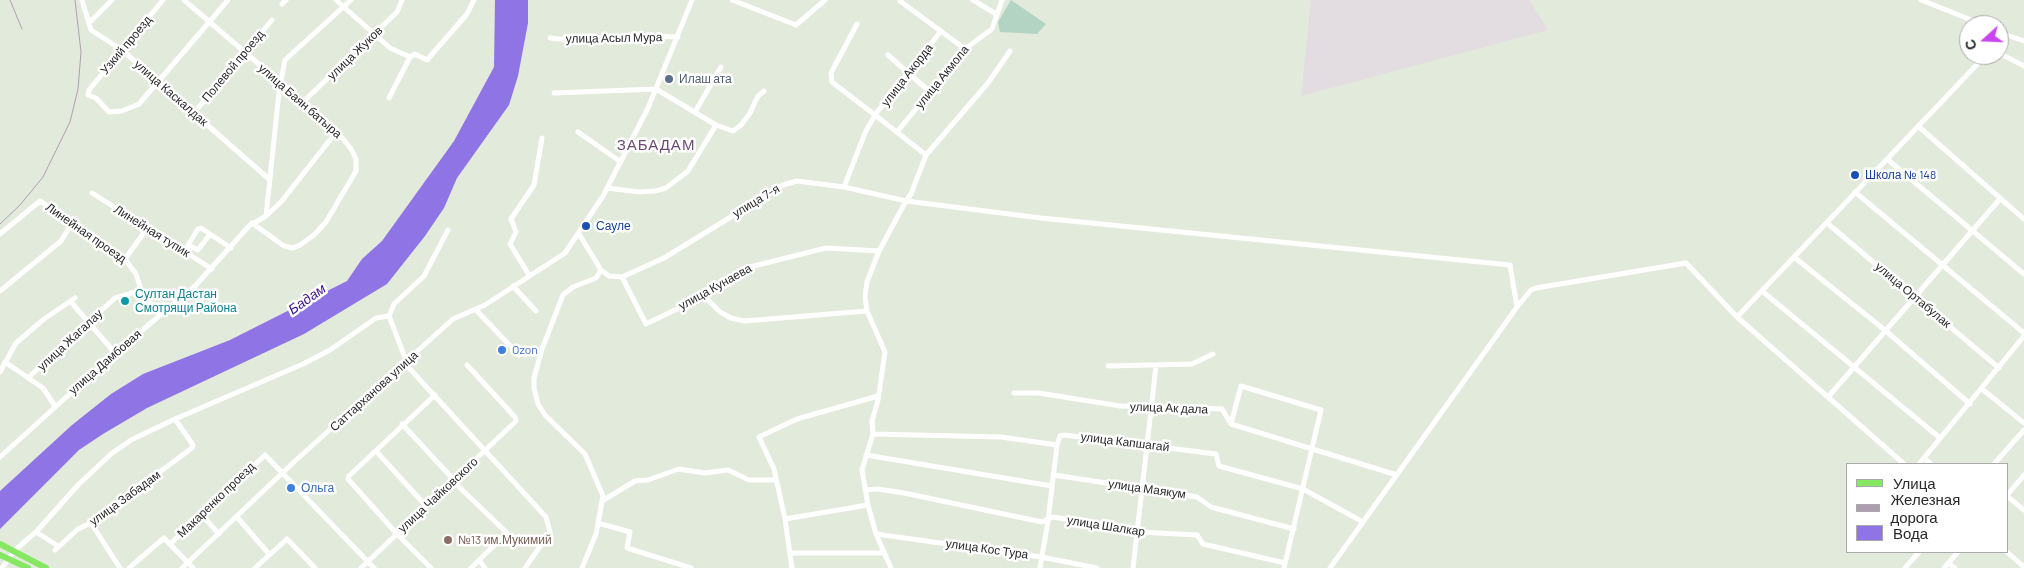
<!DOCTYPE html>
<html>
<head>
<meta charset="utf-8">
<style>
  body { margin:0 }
  #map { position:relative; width:2024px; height:568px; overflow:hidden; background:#e2eadb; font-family:Barlow,sans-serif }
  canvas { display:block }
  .legend { position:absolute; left:1846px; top:463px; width:162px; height:90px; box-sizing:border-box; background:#fff; border:1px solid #a9a9a9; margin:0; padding:6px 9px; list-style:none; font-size:15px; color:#292929 }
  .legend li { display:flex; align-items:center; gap:10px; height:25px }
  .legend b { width:25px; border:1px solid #a9a9a9 }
  .north { position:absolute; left:1959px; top:15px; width:50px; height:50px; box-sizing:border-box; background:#fff; border:1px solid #a9a9a9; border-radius:50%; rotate:250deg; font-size:14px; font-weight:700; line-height:20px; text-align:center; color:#292929 }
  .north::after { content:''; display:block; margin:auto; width:18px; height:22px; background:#c944ee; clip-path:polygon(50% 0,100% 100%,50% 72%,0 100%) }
</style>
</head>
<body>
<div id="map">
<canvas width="2024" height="568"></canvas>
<ul class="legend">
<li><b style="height:6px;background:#86e763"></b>Улица</li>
<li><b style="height:6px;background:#af9eb2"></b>Железная дорога</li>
<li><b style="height:14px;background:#8f74e6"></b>Вода</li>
</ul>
<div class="north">С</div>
</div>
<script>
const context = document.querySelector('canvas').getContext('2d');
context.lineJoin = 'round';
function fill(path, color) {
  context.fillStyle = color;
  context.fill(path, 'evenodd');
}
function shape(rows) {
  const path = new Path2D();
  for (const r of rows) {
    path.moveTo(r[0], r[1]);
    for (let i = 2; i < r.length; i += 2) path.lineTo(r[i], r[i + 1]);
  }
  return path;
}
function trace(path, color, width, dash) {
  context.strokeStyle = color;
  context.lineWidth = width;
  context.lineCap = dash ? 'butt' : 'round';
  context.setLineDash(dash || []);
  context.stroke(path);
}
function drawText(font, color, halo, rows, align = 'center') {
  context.font = font + ' Barlow,sans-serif';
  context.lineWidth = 5;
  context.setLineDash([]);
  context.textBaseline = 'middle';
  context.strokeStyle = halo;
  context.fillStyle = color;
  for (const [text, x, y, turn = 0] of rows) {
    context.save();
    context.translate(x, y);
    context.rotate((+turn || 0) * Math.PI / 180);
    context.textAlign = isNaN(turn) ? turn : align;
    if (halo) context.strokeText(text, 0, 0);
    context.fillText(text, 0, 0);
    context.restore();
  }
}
fill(shape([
  [1311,0,1529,0,1548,30,1301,96]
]), '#e3dce1');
fill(shape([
  [1011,0,1046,24,1037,34,1000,32,998,22]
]), '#b3d3c3');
fill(shape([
  [495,0,528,0,528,23,518,76,509,105,457,178,444,208,425,236,387,284,304,334,147,408,103,434,79,450,0,529,0,491,72,425,111,394,143,374,230,340,347,281,362,259,382,241,454,141,494,67]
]), '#8f74e6');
trace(shape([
  [82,0,91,30,122,50,270,180],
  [163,0,89,90,88,95,96,98,109,112,122,111,139,104,228,0],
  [184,0,337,131,351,149,356,159,356,171,326,222,314,235,300,245,293,248,284,246,252,223],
  [336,0,390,48,410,57],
  [732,0,796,25,825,0],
  [973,0,996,14],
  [1921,0,1984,25],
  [900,1,965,49],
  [282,4,286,0],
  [90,22,112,0],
  [1999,31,2003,34,1999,41],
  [2003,34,2024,41],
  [550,38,569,40,654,36,678,37],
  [1010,51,988,83,926,155,911,194,906,201,1041,218,1510,265,1517,307],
  [1999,53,2024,66],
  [888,55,930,92],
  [554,93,656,89,716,125],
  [389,98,410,57,415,54,427,60,467,14,474,0],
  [303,102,397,12,402,0],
  [695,112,721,67],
  [194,113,272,20],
  [1918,126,2024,219],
  [578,132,621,162],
  [897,132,965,49,992,29,1002,0],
  [926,155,875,115,941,31],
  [1887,159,2024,274],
  [844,187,865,133,875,115,832,82,831,73,857,24],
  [607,188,639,192,655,191,666,188,688,171,716,125,733,131,741,125,750,113,758,96,764,91],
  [1855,192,2024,333],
  [92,193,212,269],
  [266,216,281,202,337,131],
  [1827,223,1999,368],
  [448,230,424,276,394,304,389,316,409,368,546,517,550,532,525,568],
  [0,234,40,201,125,259,136,274,140,286,139,291,161,314],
  [210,234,198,250,188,245,198,229,201,228,231,248],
  [579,234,601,270],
  [1794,257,1886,331,1970,404],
  [125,259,148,227],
  [529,275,510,244,516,232,511,219,534,185,542,138],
  [622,277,664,258,783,185,797,181,844,187,906,201,879,251],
  [513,286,536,311],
  [0,291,61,241,72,223],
  [1762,291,1940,438],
  [704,296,720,312,731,318,744,321,867,311],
  [71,302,115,353],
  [476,310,519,355],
  [1737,317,1986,55],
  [5,362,43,388,55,406],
  [1108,366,1192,364,1213,354],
  [0,372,16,343,44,319,75,298],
  [29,377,115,298,139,291],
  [1982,389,2024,423],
  [1014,393,1039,393,1120,406,1222,409,1231,424,1397,475],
  [1828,397,1999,200],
  [175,419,303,364,330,350,376,318,389,316],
  [402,424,454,480],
  [1231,424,1241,386,1321,410,1284,568],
  [873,434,1001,437,1057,445,1060,436,1064,435,1216,454,1219,466,1303,489,1363,522],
  [376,451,426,506],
  [866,455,1052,486],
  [0,457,115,353,195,286,249,226,266,216,279,92,285,60,351,0],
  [1924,458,1931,464],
  [1919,464,2024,336],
  [1994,464,2024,430],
  [1054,475,1197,497,1211,507,1294,529],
  [453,481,507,533,471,568],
  [865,490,878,489,904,493,1042,522,1053,517,1139,532,1197,535,1203,544,1285,563],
  [2008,494,2024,475],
  [2008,497,2024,510],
  [602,501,635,481,648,480,679,469,705,473,728,470,749,480,774,480],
  [201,514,219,534],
  [237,517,269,554],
  [785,519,774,469,759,437,797,419,878,396],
  [91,523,120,568],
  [598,523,630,532,627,548,691,568],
  [36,532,78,485,111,454,131,440,175,419,193,445,192,448,91,523,78,529,55,550],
  [876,534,1041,557,1097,568],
  [170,544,265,455,374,568],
  [2007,552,2024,567],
  [790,553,883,553],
  [479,560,485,568],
  [1948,563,1955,568],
  [2,568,14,551,36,532,58,546],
  [129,568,164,538,193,568],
  [182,568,295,461,453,319,485,305,565,253,603,196,648,108,692,0],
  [255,568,287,539,315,568],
  [361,568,516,421,515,417,467,365],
  [431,568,397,534,348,479,349,476,435,395],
  [582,568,596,534,603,496,585,454,545,415,538,404,534,388,534,378,542,349,563,295,573,287,596,278,601,270,609,276,622,277,646,324,704,296,742,269,826,248,879,251,867,282,865,297,867,311,885,352,878,400,872,421,873,434,862,470,868,505,876,534,891,568],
  [792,568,785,519,868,505],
  [1040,568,1048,521,1057,445],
  [1133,568,1156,366],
  [1330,568,1517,307,1531,290,1536,288,1686,263,1737,317,1904,464],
  [1905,568,1919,552],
  [1944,568,1958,552]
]), '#fff', 5);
trace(shape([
  [0,544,46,568],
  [0,555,28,568]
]), '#86e763', 6);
trace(shape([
  [10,0,22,29],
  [0,224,20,205,43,177,70,122,78,89,81,52,75,0]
]), '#af9eb2', 1);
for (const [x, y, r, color] of [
  [669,79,5,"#5c6f8a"],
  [1855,175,5,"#1a4fb4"],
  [586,226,5,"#1a4fb4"],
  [125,301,5,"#0f9aa8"],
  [502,350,5,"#3f7fe0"],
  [291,488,5,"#3f7fe0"],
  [448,540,5,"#8d6e63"]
]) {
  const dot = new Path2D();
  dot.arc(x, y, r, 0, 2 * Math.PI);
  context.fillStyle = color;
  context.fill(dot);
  trace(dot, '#fff', 2);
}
drawText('12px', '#292929', '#fff', [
  ["улица Асыл Мура",614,38,-1],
  ["Узкий проезд",126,45,-50],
  ["улица Жуков",355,53,-44],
  ["Полевой проезд",233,66,-50],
  ["улица Акорда",907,75,-52],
  ["улица Акмола",942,77,-51],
  ["улица Каскалдак",171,93,41],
  ["улица Баян батыра",300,101,41],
  ["улица 7-я",756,201,-31],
  ["Линейная тупик",152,231,32],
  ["Линейная проезд",86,233,35],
  ["улица Кунаева",715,287,-29],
  ["улица Ортабулак",1913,295,40],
  ["улица Жагалау",70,340,-43],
  ["улица Дамбовая",105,362,-41],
  ["Саттарханова улица",374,391,-42],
  ["улица Ак дала",1169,408,2],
  ["улица Капшагай",1125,442,7],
  ["улица Маякум",1147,489,8],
  ["улица Чайковского",438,495,-43],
  ["улица Забадам",125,498,-36],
  ["Макаренко проезд",216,500,-44],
  ["улица Шалкар",1106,526,9],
  ["улица Кос Тура",987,549,8]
]);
drawText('12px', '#4e5e75', '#fff', [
  ["Илаш ата",679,79]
], 'left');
drawText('12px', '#164399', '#fff', [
  ["Школа № 148",1865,175],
  ["Сауле",596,226]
], 'left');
drawText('12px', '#0d838f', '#fff', [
  ["Султан Дастан",135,294],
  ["Смотрящи Района",135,308]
], 'left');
drawText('12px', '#366cbe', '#fff', [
  ["Ozon",512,350],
  ["Ольга",301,488]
], 'left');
drawText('12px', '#785e54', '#fff', [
  ["№13 им.Мукимий",458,540]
], 'left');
drawText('italic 14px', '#3c1590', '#fff', [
  ["Бадам",307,299,-35]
]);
context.letterSpacing = '1px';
drawText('15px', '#6d4c76', '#fff', [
  ["ЗАБАДАМ",656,145]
]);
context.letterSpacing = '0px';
</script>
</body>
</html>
